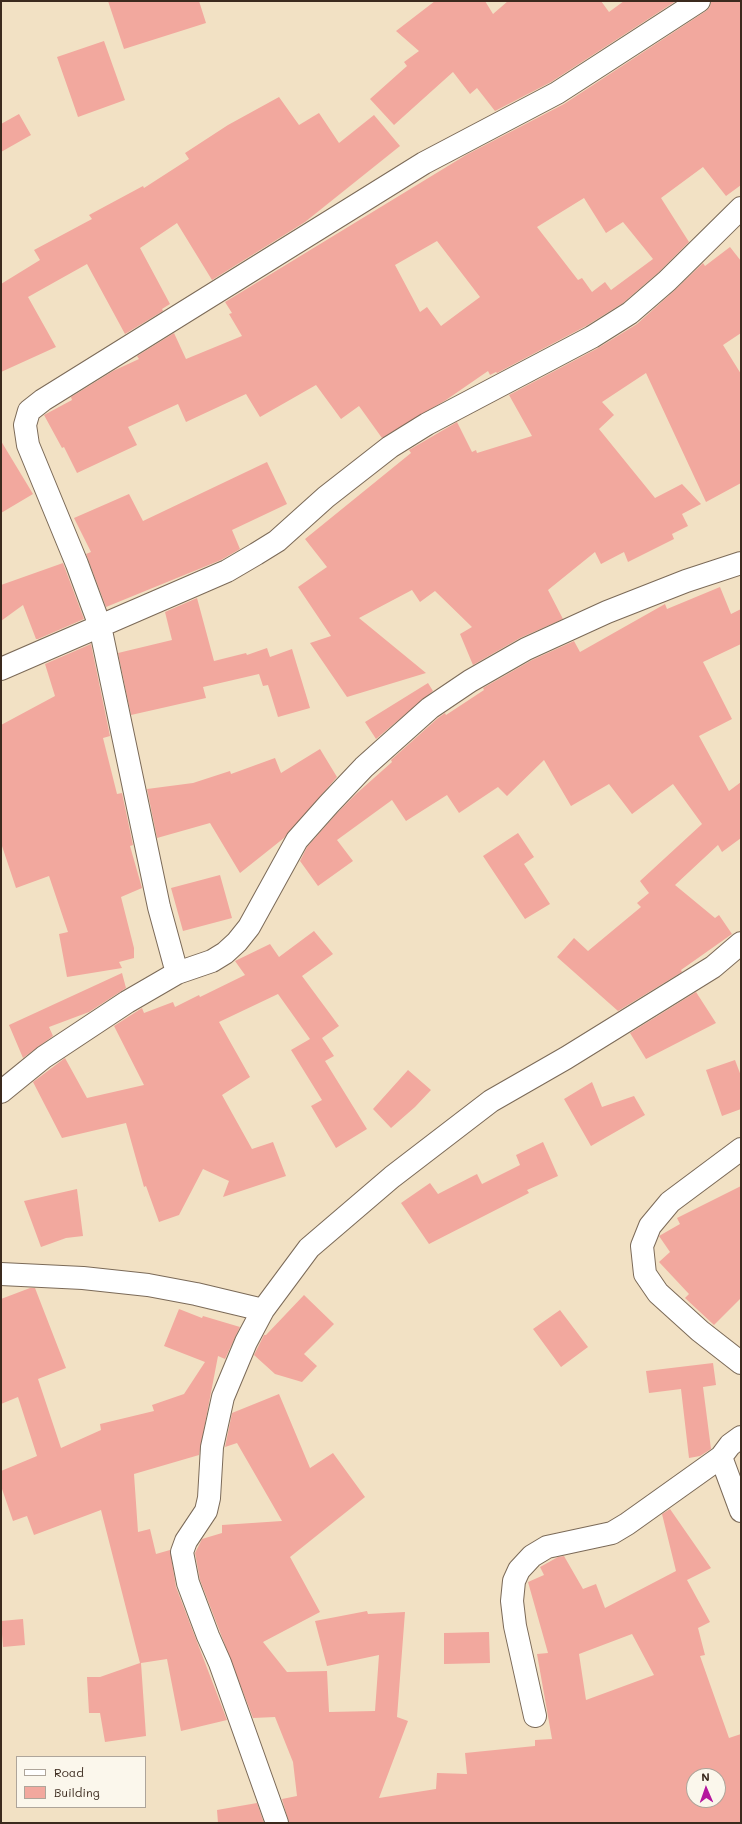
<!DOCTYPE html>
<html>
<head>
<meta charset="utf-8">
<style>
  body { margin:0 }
  #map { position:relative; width:742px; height:1824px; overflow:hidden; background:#f2e1c4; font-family:Mali,sans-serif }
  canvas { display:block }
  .frame { position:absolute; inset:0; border:2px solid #3b2a1e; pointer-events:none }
  .legend { position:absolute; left:16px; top:1756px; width:130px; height:52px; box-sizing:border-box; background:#fbf7ec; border:1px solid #aea59a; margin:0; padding:5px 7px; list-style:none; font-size:12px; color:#3b2a1e }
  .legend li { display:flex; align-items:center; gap:8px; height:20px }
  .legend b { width:20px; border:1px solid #aea59a }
  .north { position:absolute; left:686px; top:1768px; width:40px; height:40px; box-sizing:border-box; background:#fbf7ec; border:1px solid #aea59a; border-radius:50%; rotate:358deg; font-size:11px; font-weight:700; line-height:16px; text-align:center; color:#3b2a1e }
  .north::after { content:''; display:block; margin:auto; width:14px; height:18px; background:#b5179e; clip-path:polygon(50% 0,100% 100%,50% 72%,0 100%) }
</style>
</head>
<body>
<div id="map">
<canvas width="742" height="1824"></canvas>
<div class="frame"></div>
<ul class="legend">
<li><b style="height:5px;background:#fff"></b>Road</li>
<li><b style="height:11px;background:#f2a89e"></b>Building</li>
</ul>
<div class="north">N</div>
</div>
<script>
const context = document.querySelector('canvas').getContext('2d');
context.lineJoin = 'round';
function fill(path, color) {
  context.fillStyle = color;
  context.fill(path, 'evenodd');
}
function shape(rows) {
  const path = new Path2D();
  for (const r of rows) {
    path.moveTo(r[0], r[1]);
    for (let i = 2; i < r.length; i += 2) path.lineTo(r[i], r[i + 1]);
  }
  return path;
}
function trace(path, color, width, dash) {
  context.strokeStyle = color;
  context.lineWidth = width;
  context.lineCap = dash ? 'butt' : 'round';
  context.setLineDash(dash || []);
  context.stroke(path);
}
fill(shape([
  [108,1,199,1,206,23,124,49],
  [435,1,485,1,493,14,508,1,601,1,609,12,624,1,676,1,551,82,495,111,477,88,470,94,453,72,394,125,370,99,407,66,404,62,419,51,396,31],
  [711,1,741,1,741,185,726,196,703,167,661,198,689,242,659,272,623,303,586,326,497,373,496,372,490,375,488,371,446,400,382,438,359,406,341,419,316,385,260,417,246,394,186,422,178,404,128,427,137,445,77,473,64,447,62,448,44,415,72,400,71,397,113,371,139,359,137,356,174,333,186,359,242,336,229,314,232,313,225,302,466,155,564,104,706,11,710,7],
  [584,198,606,233,623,222,653,259,611,290,605,282,592,292,582,278,578,280,537,227],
  [437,241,480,297,441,326,427,307,420,312,395,265],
  [104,41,125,100,78,117,57,57],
  [279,97,299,125,319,113,339,143,374,115,400,146,305,222,212,280,177,223,140,248,170,304,162,309,163,311,125,334,87,264,28,297,56,347,1,372,1,284,40,260,34,250,92,219,89,215,143,186,144,188,189,159,185,153,228,125],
  [19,114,31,135,1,152,1,124],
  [730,247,741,261,741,333,723,345,741,374,741,483,706,502,646,373,602,402,614,415,599,429,655,498,682,484,701,504,682,514,688,526,672,534,674,539,628,562,624,552,601,564,595,552,548,590,563,619,520,638,473,665,460,634,472,627,435,591,420,602,412,590,359,618,426,673,347,697,310,643,331,636,298,587,327,567,305,539,411,453,409,450,457,422,472,452,476,450,477,453,532,436,509,395,598,348,637,324,675,290,703,263,705,266],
  [1,441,33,494,1,513],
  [267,462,287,504,232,530,240,549,221,560,106,607,86,554,91,552,74,518,129,494,143,521],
  [63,563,84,619,38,639,36,639,23,605,1,621,1,585],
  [720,587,731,614,741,609,741,644,703,662,732,719,699,736,729,791,741,782,741,838,722,852,718,845,675,885,715,918,719,915,732,934,681,970,682,972,618,1011,557,957,574,938,588,951,641,907,637,903,649,893,640,881,702,824,673,784,632,814,609,784,571,806,544,760,507,796,498,787,459,813,447,795,406,821,392,800,337,840,353,861,318,886,300,861,307,847,338,812,356,794,392,762,391,760,438,718,445,713,446,715,484,690,483,688,532,660,574,641,580,652,665,604,667,609],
  [197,598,214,661,246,653,247,655,267,648,270,657,292,649,310,708,278,717,268,685,263,686,259,674,203,687,206,698,131,715,118,653,172,640,165,612],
  [91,644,110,736,103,738,117,794,122,793,133,845,130,846,142,888,121,897,134,948,134,958,119,962,122,968,67,977,59,934,68,932,49,876,16,888,1,843,1,725,55,696,45,664],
  [428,683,433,691,376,739,365,722],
  [320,749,337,777,284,838,240,873,210,823,157,838,147,789,193,783,230,771,231,774,275,758,281,773],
  [518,833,534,857,524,864,550,904,525,919,483,856],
  [220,875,232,918,183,931,171,888],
  [314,931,333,954,302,976,339,1026,322,1038,334,1056,325,1061,367,1129,336,1148,311,1106,322,1100,291,1050,310,1039,278,994,219,1022,250,1077,222,1095,252,1149,273,1142,286,1176,223,1197,229,1181,203,1169,179,1215,159,1222,146,1186,144,1187,126,1123,62,1138,33,1082,65,1058,87,1098,144,1085,114,1026,142,1008,144,1013,173,1002,175,1007,199,995,200,997,245,975,235,961,270,944,279,957],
  [122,973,126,988,89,1012,49,1027,53,1036,23,1058,9,1025],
  [696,992,716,1023,646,1059,630,1033],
  [735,1060,741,1076,741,1109,722,1116,706,1070],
  [408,1070,431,1090,415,1107,391,1128,373,1109],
  [592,1082,602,1107,634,1096,645,1115,591,1146,564,1099],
  [543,1142,558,1176,527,1190,529,1193,429,1244,401,1203,430,1183,438,1194,477,1174,482,1184,520,1165,516,1155],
  [741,1186,741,1298,714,1325,685,1298,689,1294,659,1262,670,1252,659,1236,680,1224,677,1218],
  [77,1189,83,1236,66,1238,41,1247,24,1201],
  [30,1288,35,1288,66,1368,38,1379,61,1448,101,1430,100,1424,154,1411,152,1405,184,1394,205,1362,164,1346,179,1309,202,1318,203,1316,240,1327,225,1359,218,1356,199,1455,134,1474,138,1532,150,1529,156,1554,170,1550,176,1587,227,1720,181,1731,167,1659,141,1663,146,1736,105,1742,100,1713,89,1713,87,1677,100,1677,140,1663,101,1510,34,1535,27,1516,13,1521,1,1486,1,1471,37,1456,18,1397,1,1404,1,1299],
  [304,1295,334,1324,304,1354,317,1366,302,1382,275,1374,254,1355,264,1335,266,1335],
  [560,1310,588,1347,561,1367,533,1329],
  [713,1363,716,1385,703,1387,711,1449,700,1456,689,1458,681,1389,649,1393,646,1371],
  [279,1394,310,1468,333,1453,365,1497,290,1557,320,1612,263,1642,287,1672,327,1671,329,1712,375,1711,379,1655,327,1666,315,1621,367,1611,368,1614,405,1612,397,1717,408,1721,379,1798,436,1789,437,1773,467,1774,465,1753,535,1746,535,1740,552,1739,537,1654,548,1653,528,1582,544,1575,540,1567,558,1557,564,1556,583,1589,596,1584,605,1608,676,1571,662,1514,670,1509,711,1568,687,1580,710,1622,698,1628,705,1655,700,1656,729,1738,741,1734,741,1823,289,1823,282,1799,297,1796,293,1762,275,1717,253,1718,200,1580,195,1553,202,1539,222,1533,222,1525,282,1521,237,1443,225,1447,232,1413],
  [632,1634,654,1675,586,1700,579,1654],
  [694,1776,718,1776,718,1800,694,1800],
  [23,1619,25,1645,3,1647,1,1621],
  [489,1632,490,1663,444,1664,444,1633],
  [257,1803,264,1823,218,1823,217,1810]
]), '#f2a89e');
const minor = shape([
  [1,669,227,571,256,554,277,541,326,497,390,447,427,424,592,337,630,313,667,281,741,208],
  [177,973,212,961,225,953,237,942,249,927,297,840,329,804,364,767,430,708,470,681,526,649,607,612,686,581,741,563],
  [1,1092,44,1057,127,1002,177,973,159,907,100,626,77,564,28,445,25,425,29,411,43,400,424,163,557,93,699,1],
  [741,1149,670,1202,650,1226,642,1246,645,1274,658,1293,700,1331,741,1363],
  [1,1274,83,1278,148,1285,196,1294,263,1310],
  [721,1457,741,1511],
  [535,1716,515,1626,512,1601,514,1581,519,1570,532,1556,547,1547,612,1533,627,1524,721,1457,730,1445,741,1437],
  [277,1823,220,1663,208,1636,188,1583,182,1552,186,1541,206,1511,209,1498,212,1447,223,1397,246,1342,263,1310,309,1248,392,1177,491,1101,566,1058,713,967,741,943]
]);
trace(minor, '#7b6a58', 24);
trace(minor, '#fff', 22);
</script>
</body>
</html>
